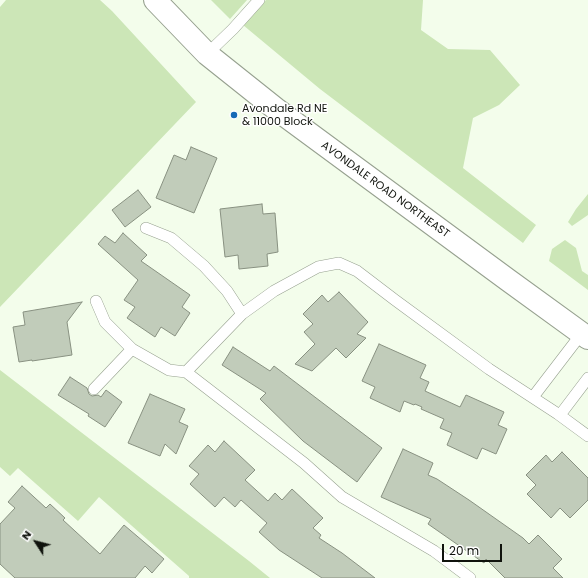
<!DOCTYPE html>
<html>
<head>
<meta charset="utf-8">
<style>
  body { margin:0 }
  #map { position:relative; width:588px; height:578px; overflow:hidden; background:#f3fdeb; font-family:Poppins,sans-serif }
  canvas { display:block }
  .north { position:absolute; left:16px; top:522px; width:40px; height:40px; -webkit-text-stroke:3px #fff; paint-order:stroke; rotate:306deg; font-size:11px; font-weight:700; line-height:16px; text-align:center; color:#10130d }
  .north::after { content:''; display:block; margin:auto; width:14px; height:18px; background:#10130d; clip-path:polygon(50% 0,100% 100%,50% 72%,0 100%) }
  .scale { position:absolute; left:442px; top:544px; width:60px; height:18px; box-sizing:border-box; border:2px solid #10130d; border-top:0; padding-left:5px; font-size:12px; line-height:14px; white-space:nowrap; color:#10130d; -webkit-text-stroke:3px #fff; paint-order:stroke }
</style>
</head>
<body>
<div id="map">
<canvas width="588" height="578"></canvas>
<div class="north">N</div>
<div class="scale">20 m</div>
</div>
<script>
const context = document.querySelector('canvas').getContext('2d');
context.lineJoin = 'round';
function fill(path, color) {
  context.fillStyle = color;
  context.fill(path, 'evenodd');
}
function shape(rows) {
  const path = new Path2D();
  for (const r of rows) {
    path.moveTo(r[0], r[1]);
    for (let i = 2; i < r.length; i += 2) path.lineTo(r[i], r[i + 1]);
  }
  return path;
}
function trace(path, color, width, dash) {
  context.strokeStyle = color;
  context.lineWidth = width;
  context.lineCap = dash ? 'butt' : 'round';
  context.setLineDash(dash || []);
  context.stroke(path);
}
function drawText(font, color, halo, rows, align = 'center') {
  context.font = font + ' Poppins,sans-serif';
  context.lineWidth = 3;
  context.setLineDash([]);
  context.textBaseline = 'middle';
  context.strokeStyle = halo;
  context.fillStyle = color;
  for (const [text, x, y, turn = 0] of rows) {
    context.save();
    context.translate(x, y);
    context.rotate((+turn || 0) * Math.PI / 180);
    context.textAlign = isNaN(turn) ? turn : align;
    if (halo) context.strokeText(text, 0, 0);
    context.fillText(text, 0, 0);
    context.restore();
  }
}
fill(shape([
  [6,0,100,0,112,11,196,102,0,307,0,7],
  [211,0,247,0,230,19],
  [266,0,423,0,421,30,448,49,490,50,520,85,499,105,473,118,463,168,536,225,523,243,320,89,243,25],
  [588,194,588,215,572,226,568,222,576,209],
  [565,240,576,248,582,271,588,275,588,290,549,261,552,249],
  [0,370,249,561,270,578,189,578,189,576,99,497,78,521,18,468,10,476,0,467]
]), '#cce6b7');
const building = shape([
  [191,147,217,158,194,213,156,198,174,155,186,160,191,147],
  [138,190,151,207,125,227,112,210,138,190],
  [262,204,263,214,275,213,278,252,267,254,268,266,239,269,238,255,225,257,220,209,262,204],
  [123,233,147,255,141,261,190,295,182,307,190,313,175,336,161,327,155,337,127,318,135,307,124,300,138,280,98,244,105,236,115,243,123,233],
  [339,292,368,322,357,334,366,338,346,358,336,348,312,371,295,364,315,344,304,332,313,324,303,314,322,295,328,302,339,292],
  [82,302,67,322,72,355,32,361,32,360,19,362,13,327,25,325,23,312,82,302],
  [379,344,426,365,420,378,429,382,425,391,460,407,466,395,504,412,498,425,507,429,496,454,482,448,477,459,447,445,452,433,440,428,444,419,421,409,422,407,415,404,414,405,404,401,400,412,370,398,375,387,362,381,379,344],
  [233,347,270,371,274,366,382,448,357,482,303,441,260,399,266,393,222,365,233,347],
  [70,377,87,388,89,394,92,396,98,395,101,397,106,390,122,402,105,427,88,416,89,414,58,395,70,377],
  [150,394,185,409,179,422,188,426,176,454,165,444,160,456,128,443,150,394],
  [224,441,255,470,245,480,268,501,275,493,282,500,292,489,323,518,313,528,321,535,319,538,342,553,375,578,322,578,279,550,259,532,267,523,241,500,235,507,224,497,215,507,190,484,199,474,189,466,208,445,215,452,224,441],
  [403,449,433,463,428,475,437,479,469,500,523,538,529,544,538,535,562,559,553,568,563,578,505,578,486,559,484,563,428,524,431,519,381,497,403,449],
  [562,452,588,478,588,500,570,518,560,508,551,518,527,494,536,485,526,475,546,455,552,462,562,452],
  [22,486,46,508,50,504,65,518,63,520,100,554,124,525,164,559,152,573,145,566,135,578,15,578,0,564,0,524,15,508,8,502,22,486]
]);
fill(building, '#c1ccba');
trace(building, '#889181', 1);
const service = shape([
  [207,54,233,29,259,0],
  [146,228,171,238,204,266,227,291,242,314],
  [96,301,105,322,132,349,169,370,186,372,304,463,342,497,434,551,470,578],
  [186,372,242,314,274,291,318,267,339,263,357,271,395,300,489,369,558,414,588,436],
  [94,389,132,349],
  [533,397,582,333],
  [560,415,588,378]
]);
const secondary = shape([
  [155,0,207,54,276,109,508,280,588,338]
]);
trace(service, '#96a08f', 12);
trace(secondary, '#96a08f', 24);
trace(service, '#fff', 11);
trace(secondary, '#fff', 22);
for (const [x, y, r, color] of [
  [234,115,4,"#1769b7"]
]) {
  const dot = new Path2D();
  dot.arc(x, y, r, 0, 2 * Math.PI);
  context.fillStyle = color;
  context.fill(dot);
  trace(dot, '#fff', 1.5);
}
drawText('11px', '#10130d', '#fff', [
  ["Avondale Rd NE",242,109],
  ["& 11000 Block",242,122]
], 'left');
drawText('11px', '#10130d', '#fff', [
  ["AVONDALE ROAD NORTHEAST",385,190,36]
]);
</script>
</body>
</html>
